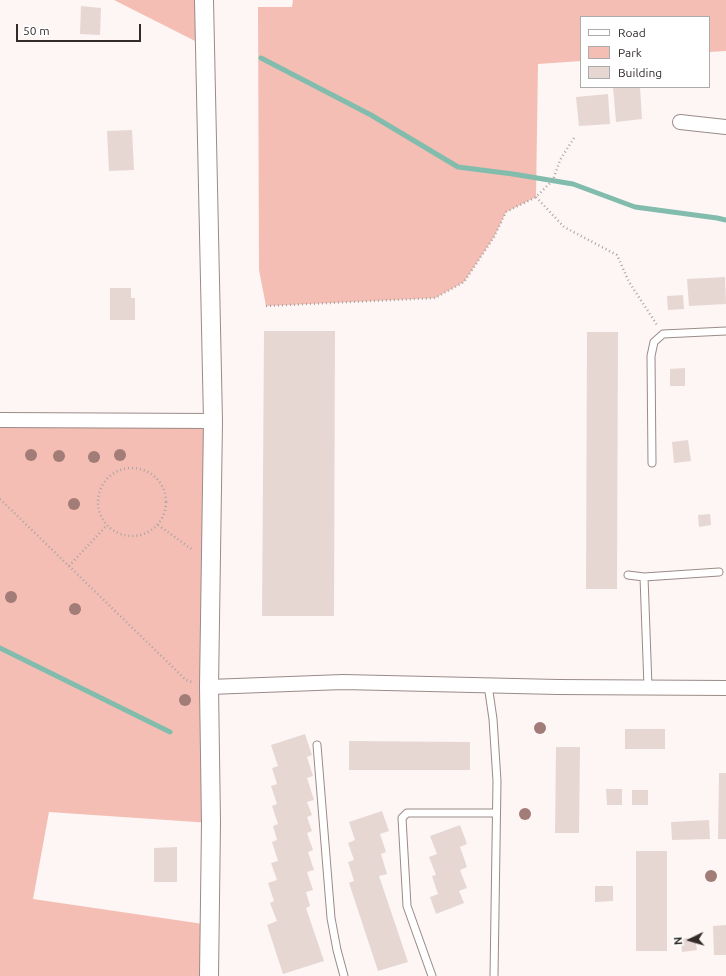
<!DOCTYPE html>
<html>
<head>
<meta charset="utf-8">
<style>
  body { margin:0 }
  #map { position:relative; width:726px; height:976px; overflow:hidden; background:#fdf6f5; font-family:Ubuntu,sans-serif }
  canvas { display:block }
  .legend { position:absolute; left:580px; top:16px; width:130px; height:72px; box-sizing:border-box; background:#fff; border:1px solid #adaaaa; margin:0; padding:5px 7px; list-style:none; font-size:12px; color:#312b2a }
  .legend li { display:flex; align-items:center; gap:8px; height:20px }
  .legend b { width:20px; border:1px solid #adaaaa }
  .north { position:absolute; left:670px; top:920px; width:40px; height:40px; -webkit-text-stroke:3px #fff; paint-order:stroke; rotate:265deg; font-size:11px; font-weight:700; line-height:16px; text-align:center; color:#312b2a }
  .north::after { content:''; display:block; margin:auto; width:14px; height:18px; background:#312b2a; clip-path:polygon(50% 0,100% 100%,50% 72%,0 100%) }
  .scale { position:absolute; left:16px; top:24px; width:125px; height:18px; box-sizing:border-box; border:2px solid #312b2a; border-top:0; padding-left:5px; font-size:12px; line-height:14px; white-space:nowrap; color:#312b2a; -webkit-text-stroke:3px #fff; paint-order:stroke }
</style>
</head>
<body>
<div id="map">
<canvas width="726" height="976"></canvas>
<ul class="legend">
<li><b style="height:5px;background:#fff"></b>Road</li>
<li><b style="height:11px;background:#f4beb4"></b>Park</li>
<li><b style="height:11px;background:#e7d7d3"></b>Building</li>
</ul>
<div class="north">N</div>
<div class="scale">50 m</div>
</div>
<script>
const context = document.querySelector('canvas').getContext('2d');
context.lineJoin = 'round';
function fill(path, color) {
  context.fillStyle = color;
  context.fill(path, 'evenodd');
}
function shape(rows) {
  const path = new Path2D();
  for (const r of rows) {
    if (r.length === 3) {
      path.moveTo(r[0] + r[2], r[1]);
      path.arc(r[0], r[1], r[2], 0, 2 * Math.PI);
      continue;
    }
    path.moveTo(r[0], r[1]);
    for (let i = 2; i < r.length; i += 2) path.lineTo(r[i], r[i + 1]);
  }
  return path;
}
function trace(path, color, width, dash) {
  context.strokeStyle = color;
  context.lineWidth = width;
  context.lineCap = dash ? 'butt' : 'round';
  context.setLineDash(dash || []);
  context.stroke(path);
}
fill(shape([
  [114,0,204,0,205,46],
  [293,0,726,0,726,51,709,52,709,17,581,17,581,61,538,64,536,197,506,212,494,237,464,282,435,298,266,306,259,270,258,7,292,7],
  [0,420,213,421,211,823,49,812,33,899,210,925,209,976,0,976]
]), '#f4beb4');
trace(shape([
  [261,58,371,115,458,167,513,174,573,184,635,207,717,218,726,220],
  [0,648,170,732]
]), '#82bcad', 5);
fill(shape([
  [81,6,101,8,100,35,80,34],
  [613,87,640,87,642,119,616,122],
  [608,94,610,124,579,126,576,97],
  [132,130,134,170,109,171,107,131],
  [725,277,726,304,689,306,687,279],
  [110,288,131,288,131,298,135,298,135,320,110,320],
  [683,295,684,309,668,310,667,296],
  [264,331,335,331,334,616,262,616],
  [587,332,618,332,617,589,586,589],
  [685,368,685,386,670,386,670,369],
  [688,440,691,461,674,463,672,442],
  [710,514,711,525,699,527,698,515],
  [625,729,665,729,665,749,625,749],
  [305,734,312,755,307,757,313,776,307,778,314,800,307,802,312,815,307,817,312,831,307,833,313,850,308,852,314,870,307,872,313,890,306,892,310,906,306,908,324,961,283,974,267,925,277,921,270,903,274,901,268,883,277,880,271,863,278,861,272,842,277,840,273,826,278,824,272,806,277,804,271,786,277,784,272,768,278,766,271,745],
  [349,741,470,742,470,770,349,770],
  [556,747,580,747,579,833,555,833],
  [719,773,726,773,726,839,718,839],
  [606,789,622,789,622,805,607,805],
  [632,790,648,790,648,805,632,805],
  [382,811,389,831,380,834,386,852,381,854,387,874,379,876,408,962,378,971,349,883,354,881,348,862,354,860,348,843,355,840,349,822],
  [709,820,710,839,672,840,671,822],
  [460,825,467,844,460,847,467,867,460,870,467,888,459,891,464,903,436,914,430,897,438,894,432,876,436,875,429,857,437,854,430,836],
  [177,847,177,882,154,882,154,848],
  [636,851,667,851,667,951,636,951],
  [595,886,613,886,613,901,595,902],
  [726,925,726,955,714,955,713,926],
  [695,937,697,950,682,952,681,939]
]), '#e7d7d3');
const service = shape([
  [652,463,651,356,654,342,663,334,726,331],
  [628,575,644,577,719,572],
  [644,577,648,687],
  [488,685,493,719,497,781,494,976],
  [317,745,331,918,337,950,344,976],
  [432,976,407,906,402,818,407,813,496,813]
]);
const minor = shape([
  [680,122,726,127],
  [0,420,213,421],
  [209,687,343,682,558,687,726,688]
]);
const tertiary = shape([
  [204,0,213,421,209,687,211,823,209,976]
]);
trace(service, '#9a8b88', 9);
trace(minor, '#9a8b88', 16);
trace(tertiary, '#9a8b88', 20);
trace(shape([
  [536,197,564,227,617,255,629,282,657,325],
  [266,306,435,298,464,282,494,237,506,212,536,197,553,180,560,160,574,138],
  [132,502,34],
  [0,499,186,680,192,682],
  [158,525,193,550],
  [69,566,107,525]
]), '#aaa4a3', 2.5, [1, 3]);
trace(service, '#fff', 7);
trace(minor, '#fff', 14);
trace(tertiary, '#fff', 18);
context.fillStyle = '#a27c77';
for (const [x, y] of [
  [31,455],
  [120,455],
  [59,456],
  [94,457],
  [74,504],
  [11,597],
  [75,609],
  [185,700],
  [540,728],
  [525,814],
  [711,876]
]) {
  context.beginPath();
  context.arc(x, y, 6, 0, 2 * Math.PI);
  context.fill();
}
</script>
</body>
</html>
